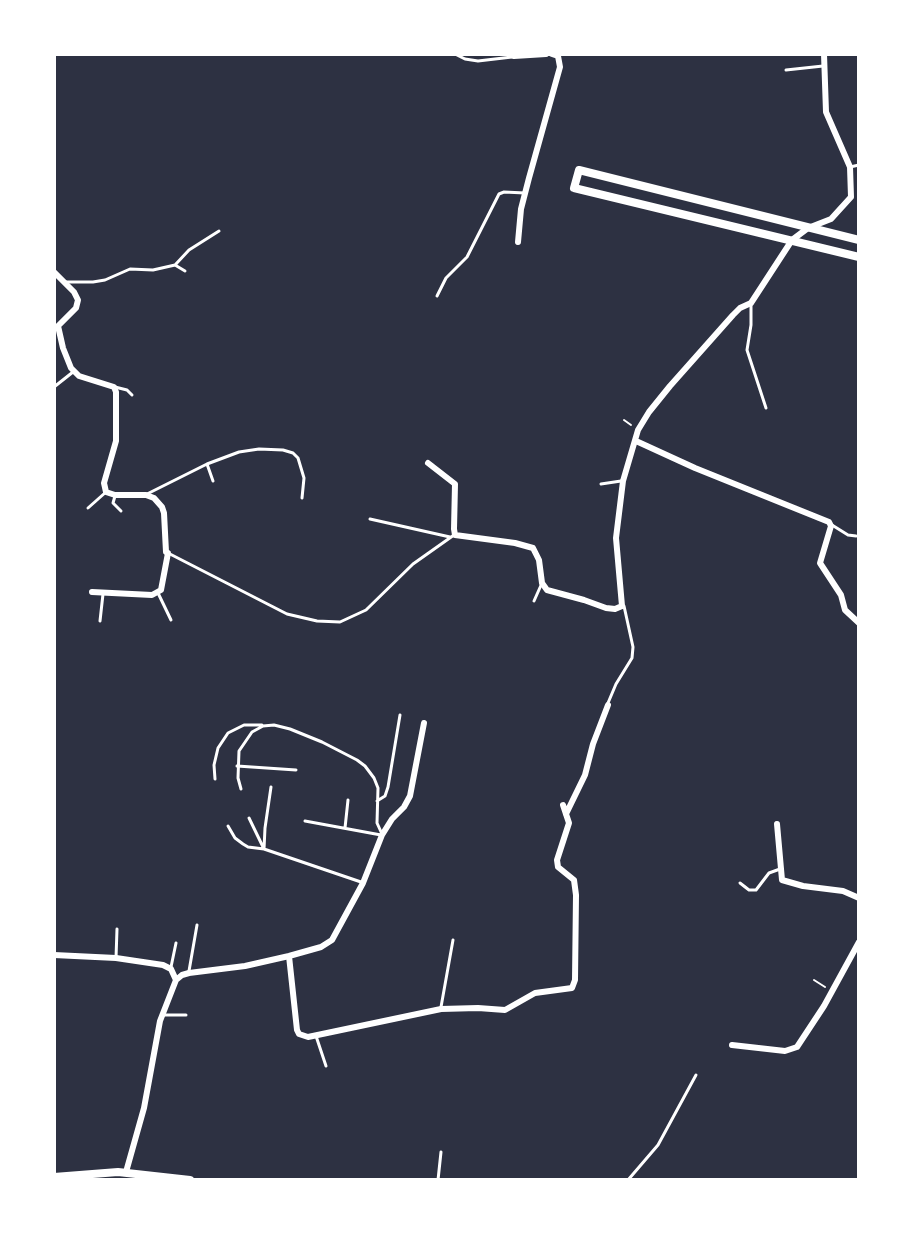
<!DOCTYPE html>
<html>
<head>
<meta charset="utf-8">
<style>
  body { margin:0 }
  #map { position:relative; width:913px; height:1234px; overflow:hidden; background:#2d3142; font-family:Literata,serif }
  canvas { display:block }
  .frame { position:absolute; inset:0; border:56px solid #fff; pointer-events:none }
</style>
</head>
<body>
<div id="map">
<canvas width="913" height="1234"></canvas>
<div class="frame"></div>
</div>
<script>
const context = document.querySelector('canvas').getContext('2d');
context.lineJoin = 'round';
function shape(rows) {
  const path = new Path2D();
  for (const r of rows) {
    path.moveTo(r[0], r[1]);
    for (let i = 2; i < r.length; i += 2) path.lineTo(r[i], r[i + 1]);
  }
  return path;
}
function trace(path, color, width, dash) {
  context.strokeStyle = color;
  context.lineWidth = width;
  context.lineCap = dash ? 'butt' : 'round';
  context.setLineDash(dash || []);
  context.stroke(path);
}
trace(shape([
  [624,420,631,425],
  [814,980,825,987]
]), '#fff', 2);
trace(shape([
  [455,54,465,59,478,61,512,57],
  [786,70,823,66],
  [850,167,859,165],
  [175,265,189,250,219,231],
  [66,282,93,282,105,280,130,269,153,270,175,265,185,271],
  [437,296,446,278,467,257,499,194,504,192,525,193],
  [751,303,751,325,747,350,766,408],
  [54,387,73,372],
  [115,387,127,390,132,395],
  [207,464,213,481],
  [601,484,621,481],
  [147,494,207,464,239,452,259,449,283,450,293,453,298,458,304,478,302,498],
  [115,496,113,503,121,511],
  [88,508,106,492],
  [370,519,450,537],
  [832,525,848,535,856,536],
  [168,553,287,614,317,621,340,622,366,610,413,564,454,535],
  [158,593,171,620],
  [534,601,542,583],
  [100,621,103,594],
  [608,703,616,684,632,658,633,647,624,606],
  [237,766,296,770],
  [215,779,214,765,218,748,228,733,244,725,262,725],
  [241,789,238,778,239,751,252,732,263,726,274,725,290,729,322,742,357,760,365,766,374,778,378,788,377,823,382,834],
  [377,801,385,796,388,787,400,715],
  [249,818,264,849,361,882],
  [305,821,381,835],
  [228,826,235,838,243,844,248,847,264,849,265,828,271,787],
  [345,828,348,800],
  [740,883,749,890,756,890,769,873,780,869],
  [116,958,117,929],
  [171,967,176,943],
  [189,971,197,925],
  [441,1007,453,940],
  [164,1015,186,1015],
  [316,1036,326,1066],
  [438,1180,441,1152],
  [628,1180,658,1145,696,1075]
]), '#fff', 3);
trace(shape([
  [510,54,514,56,546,54],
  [518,242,521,209,529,178,560,67,558,56,552,54],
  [54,272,74,292,78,300,76,308,58,326,63,348,71,368,79,376,114,387,116,392,116,441,104,483,106,492,115,495,146,495,154,498,162,507,164,513,166,552,168,553,161,590,152,595,92,592],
  [636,441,695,468,829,522,831,526,820,563,841,595,845,610,859,623],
  [428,463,455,484,454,529,455,535,515,543,533,548,539,560,542,583,547,590,584,600,606,608,615,609,622,606,616,538,623,481,638,430,649,412,670,386,733,315,740,308,751,303,792,240,808,228,831,219,851,197,850,167,826,112,824,54],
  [566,814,585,775,593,744,608,705],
  [777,824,782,880,803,886,843,891,859,898],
  [54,955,116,958,163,965,171,969,176,980],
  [289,956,297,1030,299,1034,308,1037,441,1009,478,1008,505,1010,535,993,572,988,575,980,576,895,574,880,558,867,557,860,569,823,563,805],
  [732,1045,785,1051,797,1047,824,1006,859,942],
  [126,1172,144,1108,160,1021,176,980,182,975,189,973,245,966,289,956,321,947,332,940,363,883,382,835,392,819,404,807,410,796,424,723]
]), '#fff', 6);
trace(shape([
  [54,1177,118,1172,190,1180]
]), '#fff', 8);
trace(shape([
  [859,240,579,170,574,188,859,257]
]), '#fff', 8);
</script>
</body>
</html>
